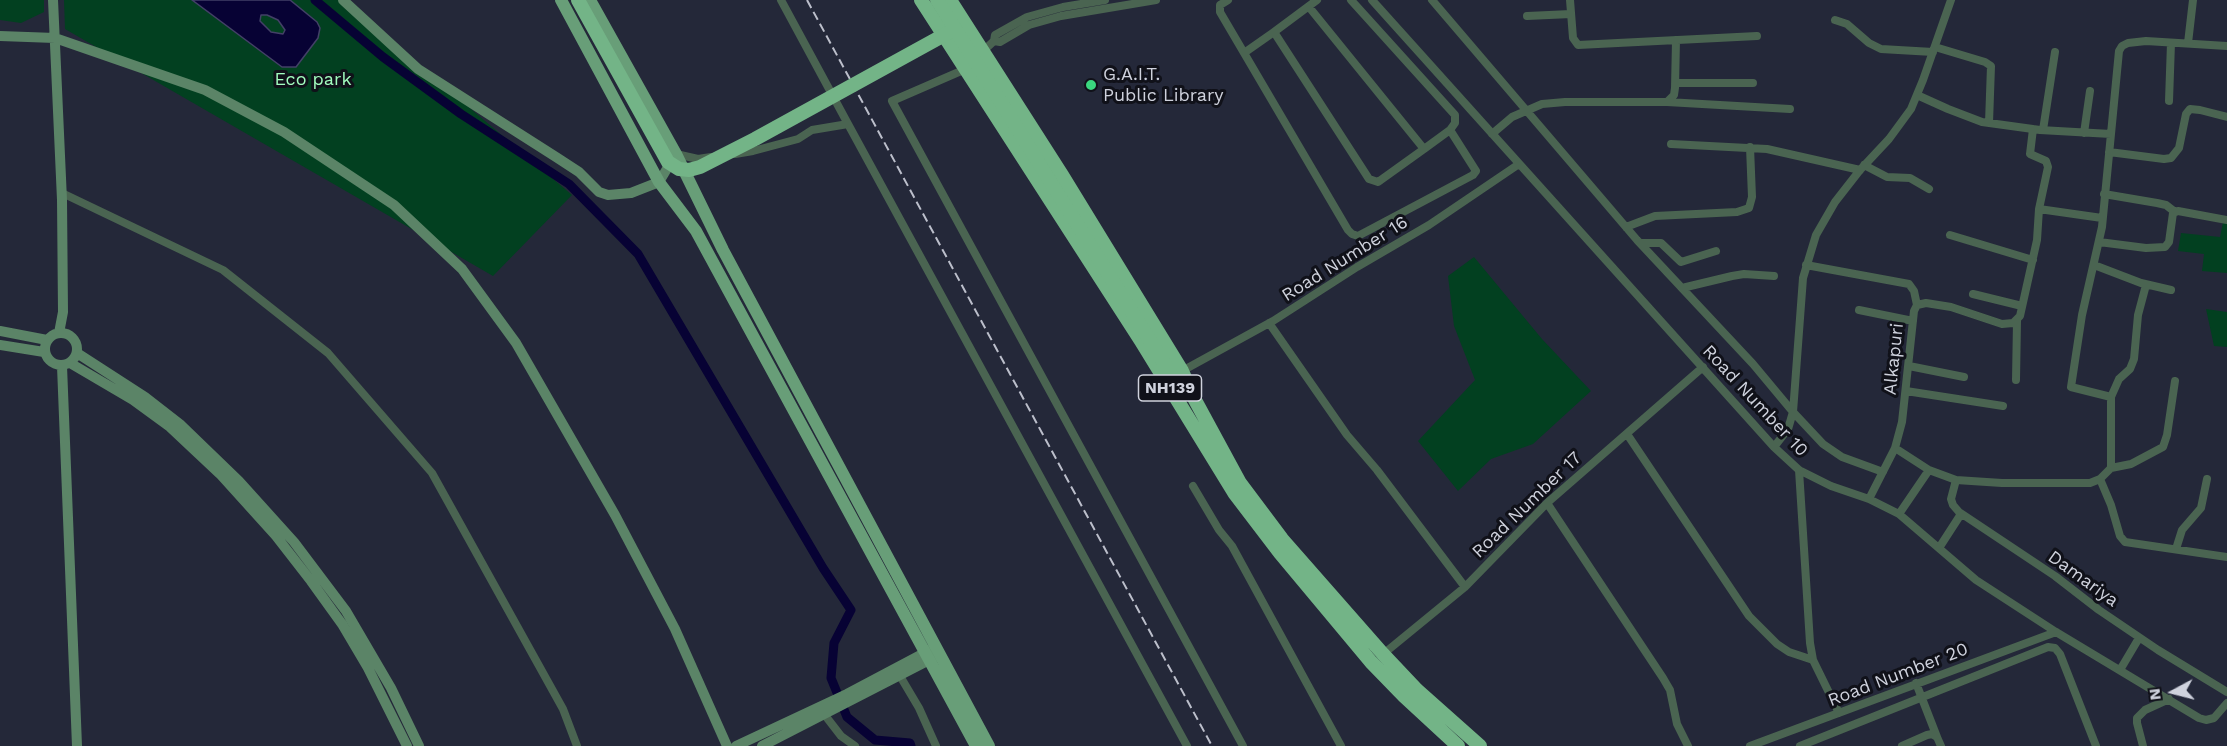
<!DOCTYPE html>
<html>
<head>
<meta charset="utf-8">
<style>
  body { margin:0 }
  #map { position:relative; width:2227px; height:746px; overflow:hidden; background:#242839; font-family:"Work Sans",sans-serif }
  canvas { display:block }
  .north { position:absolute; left:2143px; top:662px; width:60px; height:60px; -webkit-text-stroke:4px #101119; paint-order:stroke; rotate:263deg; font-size:16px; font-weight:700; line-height:24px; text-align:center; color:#cfd2dd }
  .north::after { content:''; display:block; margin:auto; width:21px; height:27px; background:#cfd2dd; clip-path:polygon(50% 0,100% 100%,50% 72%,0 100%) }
</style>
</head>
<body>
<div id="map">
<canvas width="2227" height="746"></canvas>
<div class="north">N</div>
</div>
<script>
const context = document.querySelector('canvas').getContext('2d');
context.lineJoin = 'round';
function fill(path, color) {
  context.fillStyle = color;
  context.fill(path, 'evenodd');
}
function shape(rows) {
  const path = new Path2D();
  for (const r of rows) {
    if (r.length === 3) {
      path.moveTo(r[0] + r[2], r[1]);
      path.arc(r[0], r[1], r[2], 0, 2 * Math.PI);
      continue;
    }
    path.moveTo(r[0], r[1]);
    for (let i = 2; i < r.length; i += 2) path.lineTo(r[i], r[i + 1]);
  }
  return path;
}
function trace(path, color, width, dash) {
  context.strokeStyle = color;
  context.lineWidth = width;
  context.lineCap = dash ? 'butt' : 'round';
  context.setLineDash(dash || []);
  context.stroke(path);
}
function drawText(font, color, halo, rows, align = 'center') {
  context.font = font + ' "Work Sans",sans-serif';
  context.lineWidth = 6;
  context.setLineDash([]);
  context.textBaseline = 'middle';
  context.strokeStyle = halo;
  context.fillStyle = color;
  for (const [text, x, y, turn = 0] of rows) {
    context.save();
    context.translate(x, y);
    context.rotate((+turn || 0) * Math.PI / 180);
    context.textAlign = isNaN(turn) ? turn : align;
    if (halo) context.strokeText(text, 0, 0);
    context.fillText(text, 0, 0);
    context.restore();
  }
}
fill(shape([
  [0,0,44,0,44,12,21,23,0,20],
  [64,0,343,0,572,195,493,276,65,29],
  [2223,222,2227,222,2227,273,2202,271,2204,254,2178,251,2181,233,2220,237],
  [1474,257,1542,339,1591,391,1533,444,1491,459,1458,491,1418,441,1475,380,1454,326,1448,276],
  [2206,309,2227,312,2227,347,2214,346]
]), '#024020');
const water = shape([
  [192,0,290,0,317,22,320,28,318,38,296,67,282,67,192,0],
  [267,15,278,20,285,30,283,34,271,32,260,21,261,15,267,15]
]);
fill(water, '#070234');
trace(water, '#434067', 1.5);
trace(shape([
  [315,0,383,57,461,114,569,184,638,254,823,568,851,610,834,643,831,678,847,717,875,740,910,743,911,746]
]), '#070234', 9);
trace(shape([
  [781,0,848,124],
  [1228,0,1220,5,1220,12,1348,230,1352,234,1358,236,1473,175,1476,171,1450,130,1424,149],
  [1351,0,1455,115,1455,123,1450,130],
  [1372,0,1774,447,1799,470,1831,486,1869,499,1899,514,1976,580,2056,632,2199,718,2206,720,2214,718,2227,703],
  [1432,0,1637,240,1753,364,1793,412,1788,429,1774,447],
  [1570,0,1573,38,1578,45,1757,36],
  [1309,7,1424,149,1378,182,1369,179,1274,32,1317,0],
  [1527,16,1571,14],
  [1835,20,1847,24,1869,43,1881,49,1933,52],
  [994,41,1000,42,1029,25,1061,16,1156,0],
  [2188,43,2193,0],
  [1935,47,1985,62,1991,66,1989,123],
  [982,52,994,41,995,35,1027,17,1063,7,1105,0],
  [1244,53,1274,32],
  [968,68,892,101,1243,746],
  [1675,83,1753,83],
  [1917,95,1948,109,1982,122,2040,130,2111,134],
  [2169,101,2171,43],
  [1667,102,1790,109],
  [2043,130,2055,52],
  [2084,133,2090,91],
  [1492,134,1512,117,1542,104,1565,102,1667,102,1674,95,1675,88,1676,40],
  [1671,144,1767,149,1860,170],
  [2109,152,2164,159,2171,158,2179,148,2186,114,2190,109,2200,110,2227,117],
  [676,154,698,159,711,157],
  [735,154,753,151,798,139,812,130,848,124,1187,746],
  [1864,165,1887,177,1910,178,1929,189],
  [62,193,223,270,328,353,432,473,563,709,577,746],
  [2104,194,2157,203,2166,205,2175,212],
  [2039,209,2102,218],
  [1626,227,1655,216,1737,212,1749,208,1752,197,1750,147],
  [1950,235,2033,260],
  [2099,242,2146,248,2165,247,2169,242,2173,213,2178,211,2227,220],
  [1641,243,1661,243,1681,262,1716,251],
  [1806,265,1909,284,1914,291,1917,305],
  [2094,265,2141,283,2171,290],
  [1682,288,1732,276,1744,274,1774,276],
  [1973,294,2022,306],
  [1859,310,1913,321],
  [1269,323,1347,435,1377,470,1465,587],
  [1909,366,1964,377],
  [1182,371,1273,321,1357,267,1429,225,1519,164],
  [2016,380,2017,321],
  [1906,391,2003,406],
  [2111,397,2119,379,2130,369,2134,359,2138,315,2146,285],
  [1627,434,1749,616,1777,644,1789,652,1813,660],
  [1895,448,1929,470,1956,480,2002,483,2090,483,2100,479,2111,468,2131,464,2163,447,2167,435,2175,381],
  [2111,468,2111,397,2071,387,2082,315,2102,227,2119,51,2122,46,2128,43,2146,41,2227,46],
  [1799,470,1810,643,1813,660,1839,713],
  [1883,472,1842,457,1823,444,1793,412,1803,278,1816,235,1835,202,1860,170,1889,139,1911,109,1923,80,1951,0],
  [2100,479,2111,505,2120,536,2125,542,2227,557],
  [1956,480,1951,499,1953,505,1959,512,2055,576,2099,610,2158,650,2227,692],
  [1193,486,1219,530,1232,546,1341,746],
  [1869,499,1895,448,1902,422,1914,311,1917,305,1926,303,1951,307,2002,324,2013,323,2020,316,2037,240,2039,209,2048,167,2046,161,2030,154,2033,129],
  [1547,503,1663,678,1670,690,1677,724,1688,746],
  [1899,514,1929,470],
  [1939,548,1961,514],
  [2176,549,2182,530,2201,508,2207,479],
  [1382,655,1465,587,1547,503,1703,367],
  [2120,670,2139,638],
  [900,676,919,708,936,746],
  [1916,683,1937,737],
  [824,714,841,736,855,746],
  [1750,746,2056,632],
  [1800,746,2048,647,2055,648,2060,654,2096,746],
  [1902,746,1927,735,1932,734,1937,737,1941,746],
  [2143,746,2137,723,2137,718,2145,710,2169,699]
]), '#4a6451', 8);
trace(shape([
  [53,0,62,200,63,312,59,333],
  [343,0,418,69,556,157,579,172,599,192,608,195,631,193,659,182,674,157],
  [0,36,55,38,205,90,284,132,394,205,462,269,516,343,615,515,675,629,727,746],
  [0,331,47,340],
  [61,349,16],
  [0,345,44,352],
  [77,353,145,397,181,425,239,481,294,542,346,611,391,688,419,746],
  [70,363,133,400,170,427,220,474,276,536,311,581,342,624,368,668,407,746],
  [62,366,77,746],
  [736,746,847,694,932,649],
  [762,746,935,657]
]), '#5b8467', 10);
trace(shape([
  [561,0,659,182,696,231,976,746],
  [590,0,676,154,723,250,989,746]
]), '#689e78', 12);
trace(shape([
  [921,0,1141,341,1235,494,1280,553,1371,662,1404,696,1458,746],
  [950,0,1062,175,1182,371,1195,400,1240,483,1282,539,1383,654,1417,690,1480,746]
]), '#73b487', 14);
trace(shape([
  [807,0,1212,746]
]), '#bcbfcb', 2, [9, 4.5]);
trace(shape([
  [578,0,668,162,679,169,689,170,700,167,755,139,955,29],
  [937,0,1179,387]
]), '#73b487', 14);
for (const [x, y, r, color] of [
  [1091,85,6,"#3ad77f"]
]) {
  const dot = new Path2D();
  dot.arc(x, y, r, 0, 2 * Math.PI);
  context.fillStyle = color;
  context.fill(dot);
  trace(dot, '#101119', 2);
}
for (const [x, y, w] of [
  [1170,388,63]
]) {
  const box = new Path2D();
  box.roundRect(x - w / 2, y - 13, w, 26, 4.5);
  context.fillStyle = '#101119';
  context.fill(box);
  trace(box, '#cfd2dd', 1.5);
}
drawText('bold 16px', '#cfd2dd', null, [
  ["NH139",1170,388]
]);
drawText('18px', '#cfd2dd', '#101119', [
  ["G.A.I.T.",1103,75],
  ["Public Library",1103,96]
], 'left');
drawText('18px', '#a1fdbe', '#101119', [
  ["Eco park",313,80]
]);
drawText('18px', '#cfd2dd', '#101119', [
  ["Road Number 16",1345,259,-32],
  ["Alkapuri",1894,359,-84],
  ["Road Number 10",1755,401,47],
  ["Road Number 17",1527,505,-44],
  ["Damariya",2083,579,36],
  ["Road Number 20",1898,675,-21]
]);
</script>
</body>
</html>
